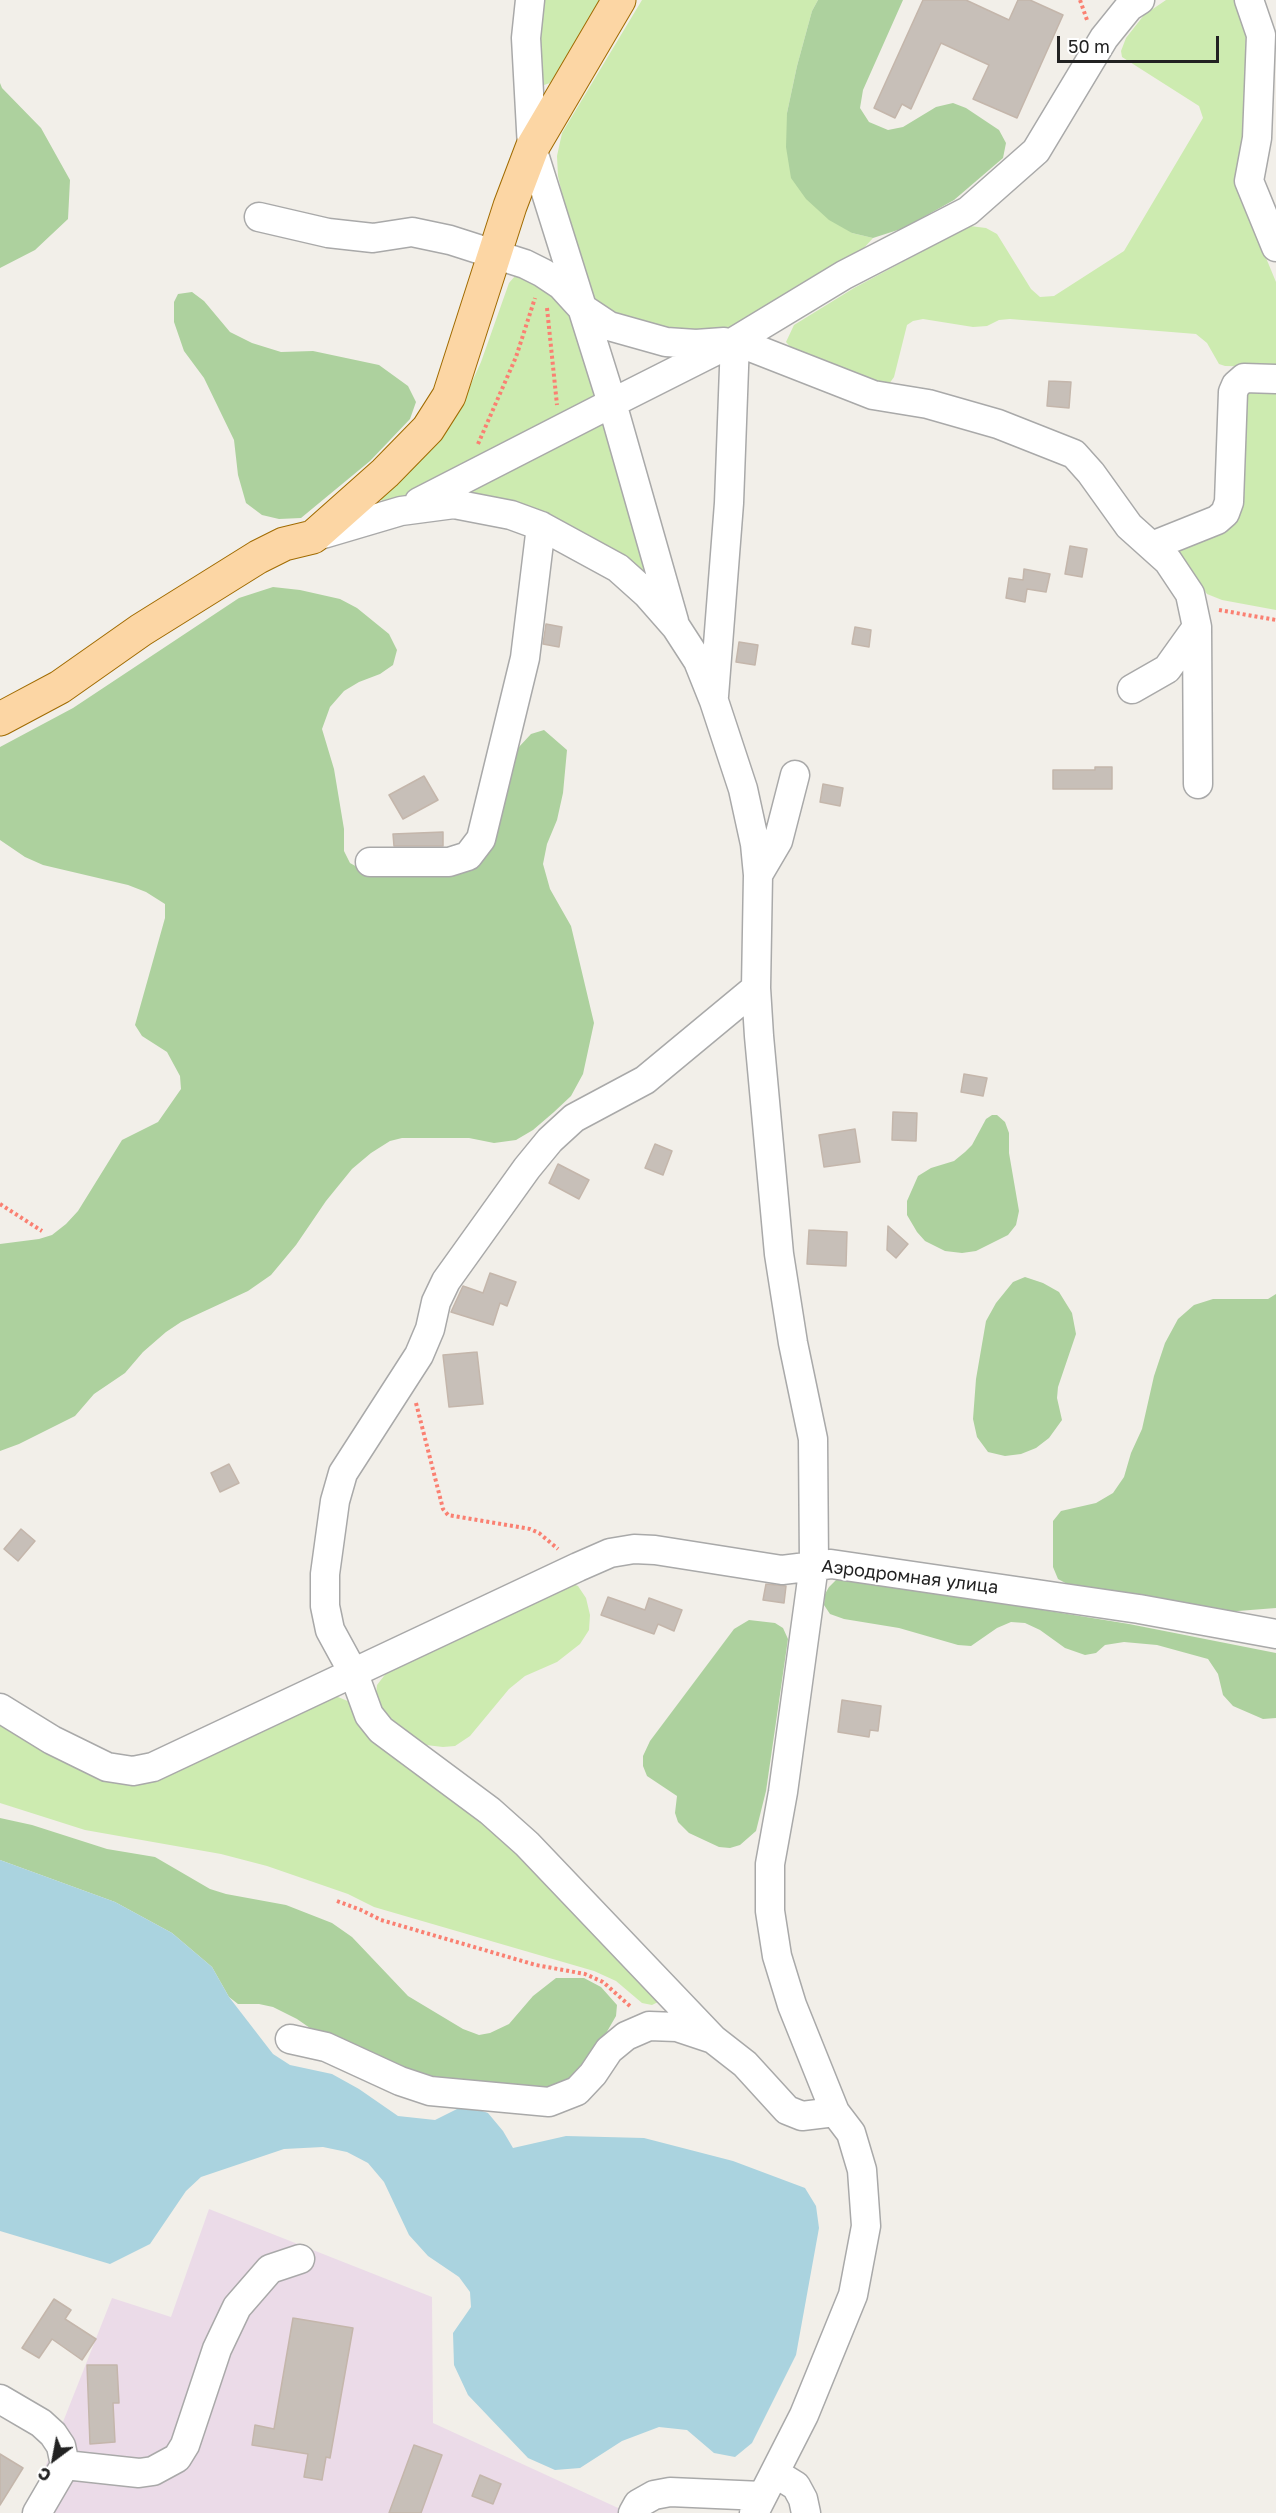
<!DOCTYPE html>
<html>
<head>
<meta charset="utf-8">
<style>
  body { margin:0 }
  #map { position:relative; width:1276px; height:2513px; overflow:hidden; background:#f2efe9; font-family:"Golos Text",sans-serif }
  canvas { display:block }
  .north { position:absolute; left:24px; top:2429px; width:60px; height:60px; -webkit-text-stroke:4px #fff; paint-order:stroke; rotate:212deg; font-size:16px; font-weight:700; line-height:24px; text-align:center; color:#222 }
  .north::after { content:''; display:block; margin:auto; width:21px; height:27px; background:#222; clip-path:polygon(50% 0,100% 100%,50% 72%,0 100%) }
  .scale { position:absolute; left:1057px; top:36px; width:162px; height:27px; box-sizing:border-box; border:3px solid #222; border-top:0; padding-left:8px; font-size:18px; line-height:21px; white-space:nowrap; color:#222; -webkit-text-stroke:4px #fff; paint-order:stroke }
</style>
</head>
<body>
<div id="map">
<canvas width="1276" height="2513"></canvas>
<div class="north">С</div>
<div class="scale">50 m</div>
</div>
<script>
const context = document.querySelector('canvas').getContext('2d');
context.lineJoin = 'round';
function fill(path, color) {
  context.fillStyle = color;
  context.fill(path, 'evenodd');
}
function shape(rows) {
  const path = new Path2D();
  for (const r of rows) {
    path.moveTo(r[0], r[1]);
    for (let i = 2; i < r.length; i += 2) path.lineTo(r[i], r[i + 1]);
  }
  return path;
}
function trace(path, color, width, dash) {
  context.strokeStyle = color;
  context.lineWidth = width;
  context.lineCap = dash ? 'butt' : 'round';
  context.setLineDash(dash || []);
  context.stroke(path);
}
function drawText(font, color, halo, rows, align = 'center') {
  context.font = font + ' "Golos Text",sans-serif';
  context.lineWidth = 4.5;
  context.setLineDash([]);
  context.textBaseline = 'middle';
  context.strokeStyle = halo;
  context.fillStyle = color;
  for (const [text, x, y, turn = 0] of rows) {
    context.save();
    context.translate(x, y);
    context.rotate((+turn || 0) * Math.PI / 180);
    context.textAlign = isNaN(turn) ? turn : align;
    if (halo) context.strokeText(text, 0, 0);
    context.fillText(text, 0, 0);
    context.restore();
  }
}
fill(shape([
  [209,2209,432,2297,433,2423,629,2513,27,2513,112,2298,171,2317]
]), '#ebdbe8');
fill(shape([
  [542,0,603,0,550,83,541,86,538,35],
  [642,0,818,0,812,11,797,66,787,113,852,233,873,238,863,249,834,264,739,325,729,329,695,333,667,329,614,315,593,300,565,207,558,176,557,156,562,133],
  [1166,0,1234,0,1246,32,1243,134,1235,175,1235,183,1276,282,1276,367,1225,366,1219,364,1207,343,1196,334,1010,319,999,320,987,326,973,327,923,319,913,321,907,325,894,377,889,384,879,386,794,351,786,342,794,325,854,288,970,226,986,228,997,234,1031,289,1040,297,1054,296,1124,251,1203,118,1199,106,1122,57,1121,51,1126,38,1144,15],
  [522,274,543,281,572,316,595,393,593,399,413,494,383,502,379,497,462,404,481,362,509,283,515,276],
  [1276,388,1276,610,1222,600,1207,594,1181,558,1179,552,1181,545,1223,525,1245,398,1250,392],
  [601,422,604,424,646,568,643,572,473,493,471,489],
  [571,1583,578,1586,586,1598,590,1615,589,1630,580,1644,557,1662,525,1676,509,1689,470,1736,455,1746,443,1747,426,1745,389,1720,381,1710,376,1694,377,1685,387,1672],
  [329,1697,338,1697,350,1702,485,1818,660,1996,658,2002,652,2005,642,2003,616,1981,594,1971,374,1907,348,1894,267,1866,221,1854,85,1830,0,1803,0,1718,109,1779]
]), '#cdebb0');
fill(shape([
  [818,0,903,0,863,90,860,108,869,122,888,130,903,127,936,107,953,103,966,108,999,130,1006,143,1003,158,954,200,904,228,873,238,852,233,829,220,806,199,791,178,786,147,787,113,797,66,812,11],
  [0,83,2,88,41,128,70,180,68,219,35,250,0,268],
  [192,292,204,301,230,332,252,343,281,352,313,351,379,365,408,386,416,402,410,419,370,461,301,518,279,519,262,515,246,503,238,475,234,440,204,378,184,351,174,322,174,302,178,294],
  [273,587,300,590,340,599,357,608,389,634,397,650,393,665,380,674,359,682,344,691,330,707,322,729,334,769,344,829,344,851,350,863,366,872,444,874,509,768,518,748,531,734,544,730,567,750,563,793,557,820,547,844,543,864,550,889,571,926,594,1023,583,1074,571,1096,554,1112,533,1130,516,1140,494,1143,469,1138,402,1138,390,1141,371,1153,352,1169,326,1201,296,1245,271,1275,248,1291,181,1322,166,1332,143,1352,125,1373,94,1394,75,1416,19,1444,0,1451,0,1244,39,1239,52,1235,66,1224,78,1211,122,1140,158,1122,181,1089,180,1076,167,1052,142,1036,135,1025,165,918,165,904,146,892,128,885,43,865,25,857,0,840,0,747,73,708,239,598],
  [992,1115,997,1115,1005,1122,1009,1133,1009,1153,1019,1211,1016,1225,1008,1235,976,1251,962,1253,945,1251,925,1241,917,1232,907,1215,907,1201,918,1176,931,1168,954,1161,965,1152,972,1145,986,1119],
  [1025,1277,1043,1283,1059,1292,1072,1313,1076,1334,1058,1387,1057,1398,1062,1420,1049,1438,1036,1448,1021,1454,1005,1456,988,1452,977,1437,973,1419,976,1379,986,1321,996,1303,1013,1282],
  [1276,1294,1276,1608,1225,1612,1071,1586,1058,1579,1053,1567,1053,1521,1061,1511,1096,1503,1113,1493,1124,1477,1131,1453,1142,1429,1154,1376,1165,1343,1178,1319,1194,1305,1213,1299,1268,1299],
  [846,1578,1129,1624,1276,1653,1276,1718,1263,1719,1233,1706,1223,1695,1218,1674,1208,1659,1157,1645,1124,1642,1105,1645,1096,1653,1085,1655,1065,1648,1040,1630,1025,1623,1011,1622,997,1628,971,1646,958,1645,899,1628,844,1619,830,1614,824,1605,825,1594,829,1587,836,1580],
  [749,1620,775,1623,783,1628,788,1639,766,1791,756,1831,740,1845,730,1848,719,1847,689,1833,678,1822,675,1813,677,1796,647,1776,643,1766,643,1756,650,1741,734,1629],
  [0,1818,32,1825,107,1849,155,1857,210,1889,226,1894,286,1905,332,1923,352,1937,408,1996,463,2029,479,2035,490,2033,509,2024,533,1996,556,1978,584,1978,601,1987,617,2005,616,2016,586,2068,547,2093,431,2082,320,2035,297,2019,273,2007,259,2004,238,2004,229,1997,212,1967,172,1933,115,1902,0,1860]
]), '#add19e');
fill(shape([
  [0,1860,115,1902,172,1933,212,1967,229,1997,273,2054,290,2065,332,2074,359,2089,398,2116,435,2120,465,2105,488,2113,503,2131,513,2148,566,2136,644,2138,733,2161,805,2188,816,2206,819,2228,796,2355,752,2443,735,2457,714,2453,687,2430,659,2427,622,2441,580,2468,555,2470,528,2458,468,2395,454,2365,453,2333,471,2307,470,2292,459,2277,428,2256,409,2235,384,2182,368,2163,347,2152,323,2147,284,2149,201,2177,186,2191,150,2244,110,2264,0,2231]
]), '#aad3df');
const building = shape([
  [923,0,966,0,1009,20,1018,0,1030,0,1063,15,1017,118,973,99,989,65,941,43,911,109,902,104,895,118,874,108,923,0],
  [1049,381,1071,382,1069,408,1047,406,1049,381],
  [1070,546,1087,549,1082,577,1065,574,1070,546],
  [1024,569,1050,574,1046,592,1027,589,1025,602,1006,598,1009,578,1023,580,1024,569],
  [546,624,562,627,559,647,543,644,546,624],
  [855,627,871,630,869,647,852,644,855,627],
  [739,642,758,645,755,665,736,662,739,642],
  [1095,767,1112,767,1112,789,1053,789,1053,770,1095,770,1095,767],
  [424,776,438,800,403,819,389,795,424,776],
  [823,784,843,788,840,806,820,802,823,784],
  [443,832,443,846,394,846,393,834,443,832],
  [964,1074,987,1078,983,1096,961,1092,964,1074],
  [893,1112,917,1113,916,1141,892,1140,893,1112],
  [855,1129,860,1162,824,1167,819,1135,855,1129],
  [655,1144,672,1151,663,1175,645,1168,655,1144],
  [558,1164,589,1180,579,1199,549,1183,558,1164],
  [888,1226,908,1244,896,1258,887,1250,888,1226],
  [809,1230,847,1232,846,1266,807,1264,809,1230],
  [490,1273,516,1282,507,1306,500,1303,493,1325,451,1312,463,1286,483,1293,490,1273],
  [477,1352,483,1404,449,1407,443,1355,477,1352],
  [229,1464,239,1483,220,1492,211,1473,229,1464],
  [21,1529,35,1541,18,1561,4,1549,21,1529],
  [766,1584,786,1586,784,1603,763,1600,766,1584],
  [608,1597,645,1610,649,1598,682,1610,674,1631,658,1624,654,1634,601,1615,608,1597],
  [842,1700,881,1706,878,1731,870,1730,869,1737,838,1732,842,1700],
  [54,2299,71,2310,65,2319,96,2339,82,2360,52,2339,39,2358,22,2348,54,2299],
  [293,2318,353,2328,330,2458,326,2457,322,2480,304,2477,308,2454,252,2445,255,2425,274,2429,293,2318],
  [87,2365,117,2365,119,2403,113,2403,115,2442,90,2444,87,2365],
  [414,2445,442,2455,421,2513,389,2513,414,2445],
  [0,2454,23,2468,0,2505,0,2454],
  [480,2475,501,2484,493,2504,472,2496,480,2475]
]);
fill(building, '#c7bfb8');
trace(building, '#c4b6ab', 1.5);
const minor = shape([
  [1140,0,1129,7,1104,38,1036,151,968,211,844,275,735,341,873,395,928,404,998,424,1074,454,1091,473,1129,526,1168,561,1190,594,1197,627,1198,784],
  [1249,0,1261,35,1257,138,1249,181,1276,247],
  [259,217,328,233,373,238,412,232,450,240,525,264,543,273,561,285,582,308,609,326,666,342,696,344,724,342],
  [419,502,612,403,532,148,526,38,530,0],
  [313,537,401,511,454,504,511,515,541,526,618,568,647,594,676,627,698,661,714,701,743,789,755,844,758,875,756,988,759,1036,779,1254,793,1343,813,1439,814,1565,783,1792,770,1864,770,1911,777,1956,792,2005,835,2112,851,2133,862,2170,866,2226,853,2295,804,2415,754,2513],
  [1152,546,1217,520,1225,513,1229,502,1233,392,1236,385,1244,378,1276,379],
  [674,621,612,403,735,341,729,503,714,696],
  [1132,689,1167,669,1197,627],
  [370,862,449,862,468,856,481,839,525,658,541,526],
  [758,875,778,841,795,775],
  [0,1708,52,1740,107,1767,133,1771,153,1767,578,1567,610,1553,634,1549,655,1550,782,1570,831,1564,1139,1609,1276,1634],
  [290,2039,326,2047,400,2081,430,2091,549,2102,577,2091,593,2074,609,2050,626,2036,649,2026,677,2027,713,2039,745,2064,787,2110,802,2116,835,2112],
  [713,2039,527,1844,490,1811,381,1730,369,1715,354,1674,330,1630,325,1606,325,1574,335,1501,343,1473,419,1355,430,1329,436,1302,446,1281,527,1168,550,1140,574,1118,645,1080,756,988],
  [0,2399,41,2423,53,2434,61,2446,65,2465,37,2513],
  [65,2465,139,2473,153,2471,177,2458,185,2445,217,2349,237,2307,270,2269,300,2259],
  [775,2473,796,2486,803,2499,806,2513],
  [633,2513,638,2504,654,2495,670,2492,762,2496]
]);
const major = shape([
  [0,719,60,687,141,630,258,557,284,544,313,537,385,473,428,429,449,396,510,206,532,148,619,0]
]);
trace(minor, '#a9a9a9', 31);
trace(major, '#a06b00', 35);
trace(shape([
  [1080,0,1087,20],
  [547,308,557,405],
  [478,444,516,357,535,298],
  [1219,610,1276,620],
  [0,1204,42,1231],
  [416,1403,443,1509,448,1515,530,1529,539,1533,558,1549],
  [337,1901,361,1910,381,1920,536,1965,585,1974,603,1982,631,2007]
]), '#fa8072', 4, [3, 3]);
trace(minor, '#fff', 28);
trace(major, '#fcd6a4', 33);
drawText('18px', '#222', '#fff', [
  ["Аэродромная улица",910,1577,7]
]);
</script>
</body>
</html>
